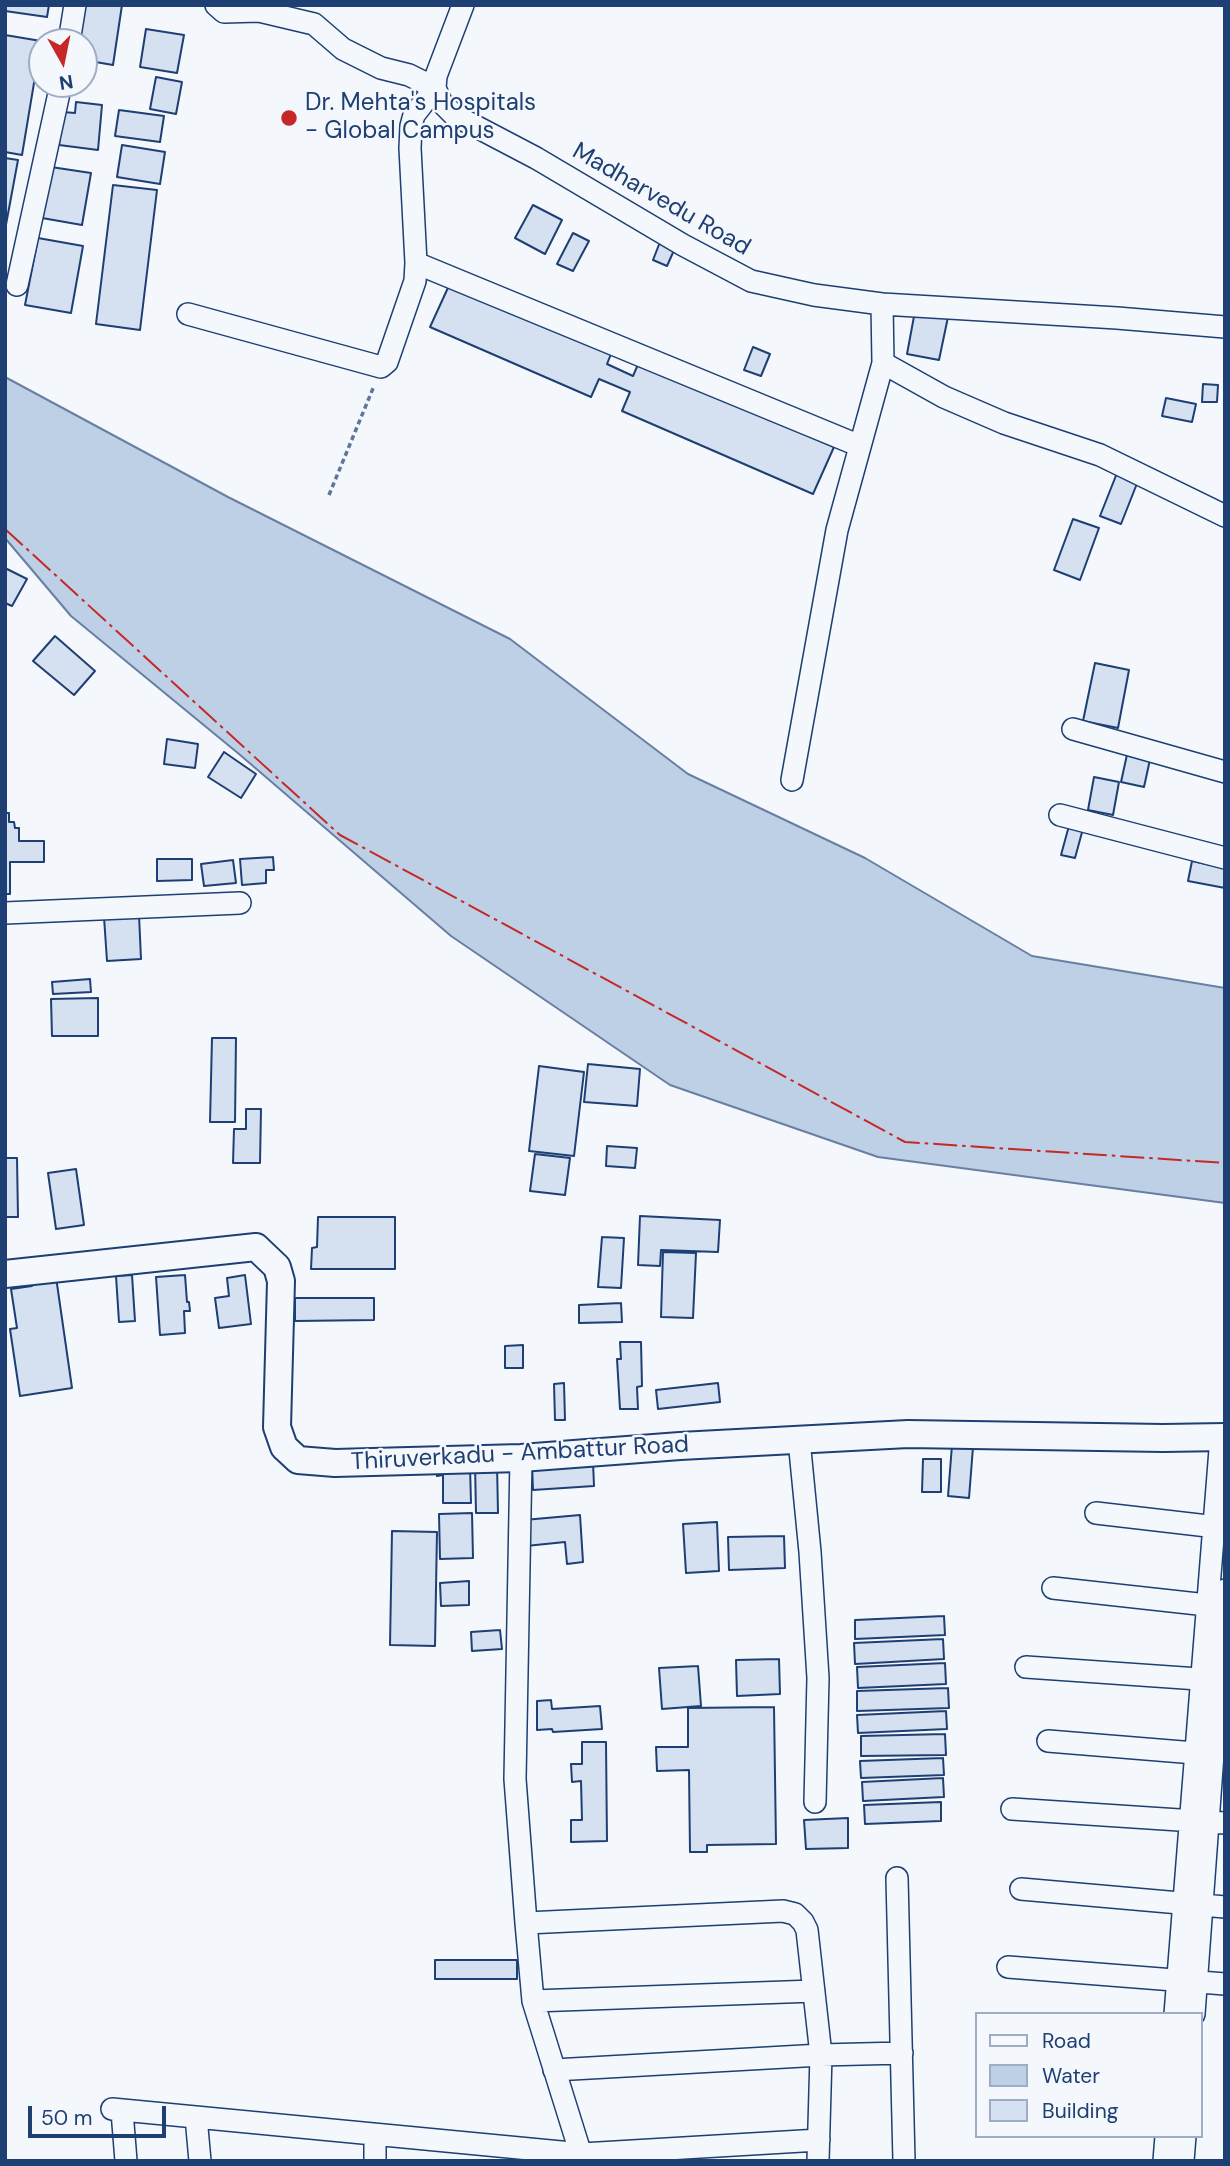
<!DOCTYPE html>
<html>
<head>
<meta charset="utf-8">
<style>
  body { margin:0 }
  #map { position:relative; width:1230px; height:2166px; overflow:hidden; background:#f4f7fb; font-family:"DM Sans",sans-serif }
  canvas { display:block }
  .frame { position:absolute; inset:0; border:7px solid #1d3f73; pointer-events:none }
  .legend { position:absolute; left:975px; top:2012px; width:228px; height:126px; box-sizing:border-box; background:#f4f7fb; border:2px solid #9eadc5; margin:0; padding:9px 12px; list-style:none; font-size:21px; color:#1d3f73 }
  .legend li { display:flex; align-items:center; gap:14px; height:35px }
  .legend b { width:35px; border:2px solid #9eadc5 }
  .north { position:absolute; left:28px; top:28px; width:70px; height:70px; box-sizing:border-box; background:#f4f7fb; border:2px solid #9eadc5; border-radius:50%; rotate:171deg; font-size:19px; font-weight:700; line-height:28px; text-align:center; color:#1d3f73 }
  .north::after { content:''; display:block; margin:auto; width:24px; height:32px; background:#c62828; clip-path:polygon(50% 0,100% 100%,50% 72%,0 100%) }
  .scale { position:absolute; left:28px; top:2106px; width:138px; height:32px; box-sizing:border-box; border:4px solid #1d3f73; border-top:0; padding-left:9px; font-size:21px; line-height:24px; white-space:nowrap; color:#1d3f73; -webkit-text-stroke:5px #f4f7fb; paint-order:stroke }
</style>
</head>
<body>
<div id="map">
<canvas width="1230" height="2166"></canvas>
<div class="frame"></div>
<ul class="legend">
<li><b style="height:9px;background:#f4f7fb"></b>Road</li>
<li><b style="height:19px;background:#bed0e5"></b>Water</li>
<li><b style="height:19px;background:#d5e0f0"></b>Building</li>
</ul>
<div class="north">N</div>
<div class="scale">50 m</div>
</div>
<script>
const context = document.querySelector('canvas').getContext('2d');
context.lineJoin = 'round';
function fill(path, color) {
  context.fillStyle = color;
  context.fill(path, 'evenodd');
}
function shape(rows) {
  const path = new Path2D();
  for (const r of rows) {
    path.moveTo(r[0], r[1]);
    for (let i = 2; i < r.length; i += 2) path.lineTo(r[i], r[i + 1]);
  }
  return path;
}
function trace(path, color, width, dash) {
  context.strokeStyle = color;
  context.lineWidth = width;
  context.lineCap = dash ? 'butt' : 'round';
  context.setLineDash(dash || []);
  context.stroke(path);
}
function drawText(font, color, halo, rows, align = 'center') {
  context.font = font + ' "DM Sans",sans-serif';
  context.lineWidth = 5;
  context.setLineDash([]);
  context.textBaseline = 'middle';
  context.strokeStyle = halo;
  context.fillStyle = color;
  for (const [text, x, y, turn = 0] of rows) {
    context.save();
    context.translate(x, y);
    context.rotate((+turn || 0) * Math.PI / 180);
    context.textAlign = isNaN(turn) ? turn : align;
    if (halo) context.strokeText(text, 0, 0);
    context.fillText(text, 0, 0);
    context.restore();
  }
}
const water = shape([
  [5,377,228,497,510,639,688,774,865,858,1032,956,1225,988,1225,1203,878,1157,670,1085,451,936,239,754,71,616,5,538,5,377]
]);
fill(water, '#bed0e5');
trace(water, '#687fa3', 2);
const building = shape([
  [5,5,49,5,47,17,5,11,5,5],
  [83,5,122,5,113,65,84,60,84,42,77,42,83,5],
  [146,29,184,35,177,73,140,67,146,29],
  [5,35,41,41,22,155,5,152,5,35],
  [156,77,182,82,176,114,150,109,156,77],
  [76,102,102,105,98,150,59,145,63,112,75,113,76,102],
  [119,110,164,116,160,142,115,136,119,110],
  [122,145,165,152,160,184,117,177,122,145],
  [5,158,18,160,5,230,5,158],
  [51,167,91,173,82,225,42,218,51,167],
  [113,185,157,190,140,330,96,324,113,185],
  [533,205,562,220,545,254,515,238,533,205],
  [573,233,589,241,573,271,557,264,573,233],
  [38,238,83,246,71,313,25,305,38,238],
  [660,242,675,248,667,266,653,260,660,242],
  [452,279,613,349,607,364,633,376,639,362,834,447,813,494,622,411,630,392,599,379,591,397,430,327,452,279],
  [915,311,948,317,939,360,907,354,915,311],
  [753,347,770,354,761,376,744,370,753,347],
  [1203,384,1218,385,1217,402,1202,402,1203,384],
  [1166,398,1196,404,1192,422,1162,416,1166,398],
  [1117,473,1138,481,1121,524,1100,516,1117,473],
  [1073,519,1099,528,1080,580,1054,570,1073,519],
  [5,568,27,579,12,606,5,603,5,568],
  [55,636,95,671,74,695,33,661,55,636],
  [1095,663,1129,670,1118,728,1083,721,1095,663],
  [167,739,198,744,195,768,164,764,167,739],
  [1128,750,1151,755,1144,787,1121,782,1128,750],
  [224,752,256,774,241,798,208,777,224,752],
  [1094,777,1119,782,1113,815,1088,810,1094,777],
  [5,813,9,813,9,822,14,822,15,828,19,828,19,841,44,841,44,862,10,862,10,894,5,894,5,813],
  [1070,822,1084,825,1075,858,1061,855,1070,822],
  [273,857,274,870,266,870,266,883,242,885,240,859,273,857],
  [157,859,192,859,192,880,157,881,157,859],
  [233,860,236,883,204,886,201,864,233,860],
  [1192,861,1225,868,1225,888,1188,881,1192,861],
  [139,915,141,959,107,961,104,917,139,915],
  [90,979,91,992,53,994,52,982,90,979],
  [98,998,98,1036,52,1036,51,999,98,998],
  [212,1038,236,1038,235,1122,210,1122,212,1038],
  [588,1064,640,1069,637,1106,584,1102,588,1064],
  [539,1066,584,1072,574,1156,529,1151,539,1066],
  [246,1109,261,1109,260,1163,233,1163,234,1129,246,1129,246,1109],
  [607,1146,637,1148,635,1168,606,1166,607,1146],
  [535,1154,570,1158,565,1195,530,1191,535,1154],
  [5,1158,17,1158,18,1217,5,1217,5,1158],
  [76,1169,84,1225,56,1229,48,1173,76,1169],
  [640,1216,720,1220,718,1252,661,1250,660,1266,638,1265,640,1216],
  [318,1217,395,1217,395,1269,311,1269,312,1248,317,1247,318,1217],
  [602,1237,624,1238,621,1288,598,1287,602,1237],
  [663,1252,696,1253,693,1318,661,1317,663,1252],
  [132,1275,135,1321,119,1322,116,1276,132,1275],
  [185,1275,187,1302,189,1302,190,1311,184,1311,185,1333,160,1335,156,1277,185,1275],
  [245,1275,251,1324,219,1328,215,1298,229,1296,227,1278,245,1275],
  [56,1277,72,1388,20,1396,10,1329,17,1328,11,1289,32,1286,31,1281,56,1277],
  [295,1298,374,1298,374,1320,295,1321,295,1298],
  [621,1303,622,1322,579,1323,579,1305,621,1303],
  [620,1342,641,1342,642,1386,637,1387,638,1409,620,1409,617,1359,621,1359,620,1342],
  [523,1345,523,1368,505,1368,505,1346,523,1345],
  [564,1383,565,1420,555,1420,554,1384,564,1383],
  [718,1383,720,1402,658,1409,656,1390,718,1383],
  [952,1445,973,1447,969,1498,948,1496,952,1445],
  [923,1459,941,1459,941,1492,922,1492,923,1459],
  [593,1462,594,1486,533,1490,532,1465,593,1462],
  [497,1464,498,1513,476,1513,475,1465,497,1464],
  [437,1466,470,1466,471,1503,443,1503,443,1475,437,1476,437,1466],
  [472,1513,473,1558,440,1559,439,1514,472,1513],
  [580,1515,583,1562,567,1564,565,1542,526,1546,524,1520,580,1515],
  [717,1522,719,1571,686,1573,683,1524,717,1522],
  [392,1531,437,1532,435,1646,390,1645,392,1531],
  [784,1536,785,1568,729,1570,728,1537,784,1536],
  [469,1581,469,1605,441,1606,440,1583,469,1581],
  [944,1616,945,1635,855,1639,855,1620,944,1616],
  [500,1630,502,1649,472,1651,471,1632,500,1630],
  [943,1639,944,1659,855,1664,854,1643,943,1639],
  [779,1659,780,1694,737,1696,736,1660,779,1659],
  [945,1663,946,1684,858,1688,857,1667,945,1663],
  [698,1666,701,1706,662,1709,659,1668,698,1666],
  [948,1688,949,1708,857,1711,857,1691,948,1688],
  [551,1700,552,1709,600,1706,602,1729,553,1732,552,1729,537,1730,537,1701,551,1700],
  [774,1707,776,1844,707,1845,707,1852,690,1852,689,1770,657,1771,656,1747,688,1747,688,1708,774,1707],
  [946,1711,947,1729,858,1733,857,1715,946,1711],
  [945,1734,946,1755,861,1756,861,1736,945,1734],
  [582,1742,606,1742,607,1841,571,1842,571,1820,582,1820,581,1781,572,1782,571,1764,582,1764,582,1742],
  [943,1758,944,1775,861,1778,860,1761,943,1758],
  [943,1778,944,1797,863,1801,862,1782,943,1778],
  [941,1802,941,1821,865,1824,864,1805,941,1802],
  [848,1818,848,1848,806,1849,804,1820,848,1818],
  [435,1960,517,1960,517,1979,435,1979,435,1960]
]);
fill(building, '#d5e0f0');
trace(building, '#1d3f73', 2);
const minor = shape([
  [463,5,436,76,435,88,441,102,454,115,536,158,683,245,751,281,814,295,882,304,1117,318,1225,327],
  [69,42,75,5],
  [416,263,860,446],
  [17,285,61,84],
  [882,304,883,363,944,397,1004,423,1100,455,1225,516],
  [188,314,381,367,387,362,415,281,416,263,410,148,411,126,414,115,435,88,409,75,381,68,343,49,314,24,259,11,224,12,216,5],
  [1073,729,1225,772],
  [792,780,837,530,883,363],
  [1060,815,1225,858],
  [5,913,240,903],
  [799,1440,810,1552,818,1678,815,1802],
  [521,1458,515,1779,526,1923,533,2001,583,2161],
  [1096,1513,1225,1528],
  [1053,1588,1207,1605],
  [1026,1667,1213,1680],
  [1048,1741,1195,1753],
  [1012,1809,1225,1823],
  [897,1878,904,2161],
  [1021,1889,1225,1907],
  [526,1923,783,1911,795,1914,803,1922,807,1930,821,2055,818,2161],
  [1008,1967,1225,1984],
  [533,2001,814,1991],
  [1175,2014,1221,1437],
  [1194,2014,1225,1590],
  [554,2070,821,2055,902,2053],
  [112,2109,582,2154,819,2140],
  [122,2111,126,2161],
  [196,2117,200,2161],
  [375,2161,375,2135],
  [1164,2161,1166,2136],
  [1183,2161,1185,2136]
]);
const major = shape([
  [5,1274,256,1247,277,1267,281,1281,277,1427,284,1447,298,1460,335,1463,521,1458,680,1446,908,1434,1163,1438,1225,1437]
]);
trace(minor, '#1d3f73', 24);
trace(major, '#1d3f73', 30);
trace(shape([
  [329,495,374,386]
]), '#5e769c', 3.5, [5, 3.5]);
trace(minor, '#f4f7fb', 21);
trace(major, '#f4f7fb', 26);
trace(shape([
  [5,529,340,835,905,1142,1225,1163]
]), '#c62828', 2, [24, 5, 3.5, 5]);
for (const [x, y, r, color] of [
  [289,118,9,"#c62828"]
]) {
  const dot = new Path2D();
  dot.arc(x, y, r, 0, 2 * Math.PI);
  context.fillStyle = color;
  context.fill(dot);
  trace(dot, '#f4f7fb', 2.5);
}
drawText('24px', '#1d3f73', '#f4f7fb', [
  ["Dr. Mehta's Hospitals",305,104],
  ["- Global Campus",305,132]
], 'left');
drawText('24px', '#1d3f73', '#f4f7fb', [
  ["Madharvedu Road",661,200,30],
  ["Thiruverkadu - Ambattur Road",520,1454,-3]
]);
</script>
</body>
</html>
